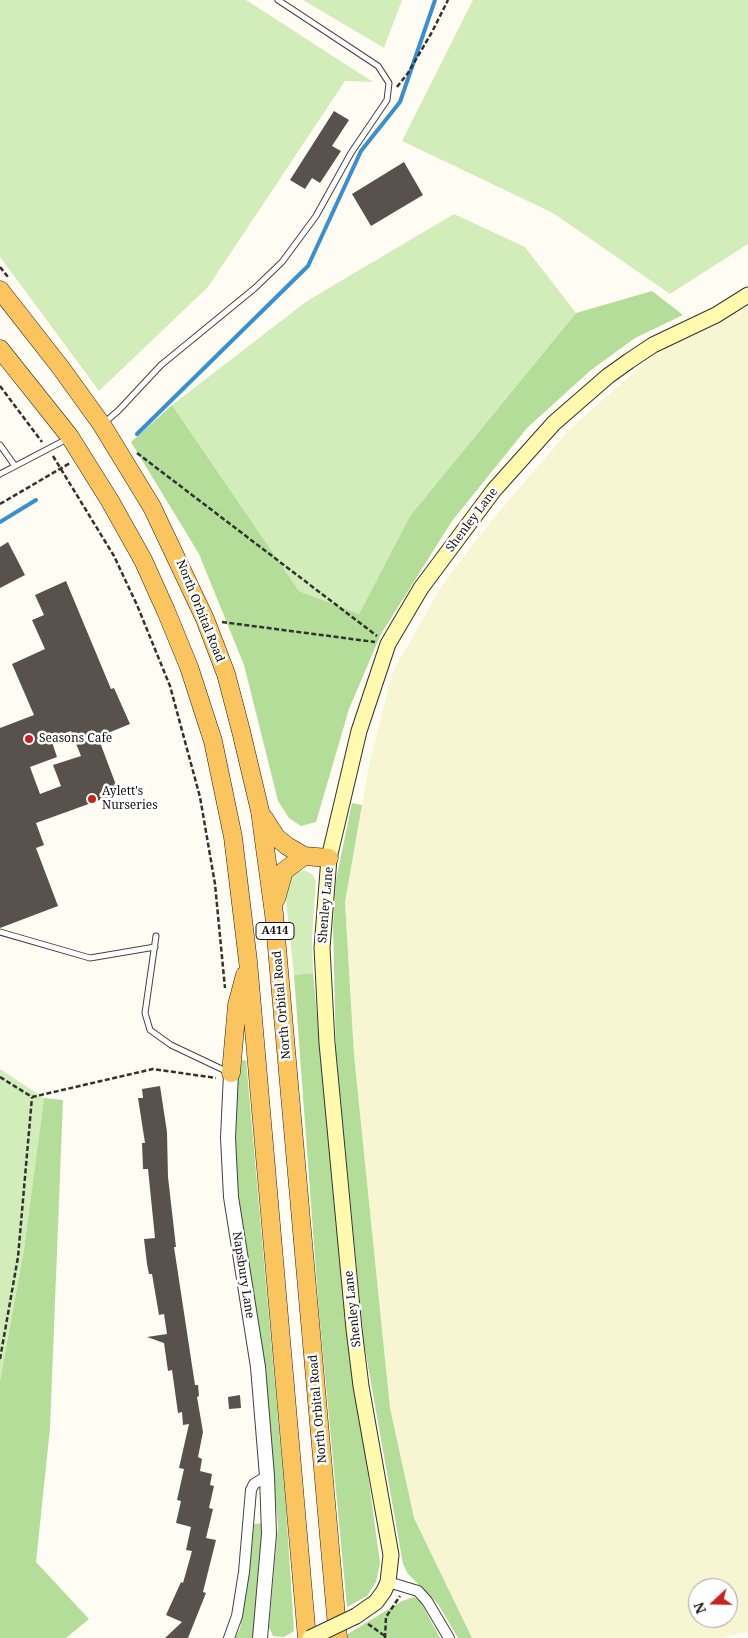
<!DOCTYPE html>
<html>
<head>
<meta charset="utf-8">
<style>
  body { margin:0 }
  #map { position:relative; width:748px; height:1638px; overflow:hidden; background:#fffdf3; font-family:"Noto Serif",serif }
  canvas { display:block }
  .north { position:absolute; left:688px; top:1578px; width:50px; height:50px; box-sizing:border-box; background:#fff; border:1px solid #9f9f9f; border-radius:50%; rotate:249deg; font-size:14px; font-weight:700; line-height:20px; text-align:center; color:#101010 }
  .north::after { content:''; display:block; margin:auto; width:18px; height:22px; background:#c62222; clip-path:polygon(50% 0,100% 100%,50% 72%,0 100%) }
</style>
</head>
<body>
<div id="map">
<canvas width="748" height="1638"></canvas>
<div class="north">N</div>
</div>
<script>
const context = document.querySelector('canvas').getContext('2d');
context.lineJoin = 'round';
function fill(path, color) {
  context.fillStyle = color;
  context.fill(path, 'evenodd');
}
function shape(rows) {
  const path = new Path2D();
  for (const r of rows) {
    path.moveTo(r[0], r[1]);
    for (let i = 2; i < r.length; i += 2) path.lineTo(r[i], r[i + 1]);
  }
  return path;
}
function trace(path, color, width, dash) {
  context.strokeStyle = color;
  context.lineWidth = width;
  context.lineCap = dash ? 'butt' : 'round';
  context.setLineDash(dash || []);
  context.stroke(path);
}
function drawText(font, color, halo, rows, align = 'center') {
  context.font = font + ' "Noto Serif",serif';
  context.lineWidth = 5;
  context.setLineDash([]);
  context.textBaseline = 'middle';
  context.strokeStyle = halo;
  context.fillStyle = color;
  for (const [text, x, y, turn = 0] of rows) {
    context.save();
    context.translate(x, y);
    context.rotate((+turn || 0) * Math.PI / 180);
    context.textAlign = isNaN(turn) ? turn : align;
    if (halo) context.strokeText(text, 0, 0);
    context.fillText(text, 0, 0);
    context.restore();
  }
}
fill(shape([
  [748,307,748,1632,720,1638,472,1638,414,1518,390,1408,354,1055,345,902,369,765,392,673,441,587,491,521,569,430,656,353],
  [698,1588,728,1588,728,1618,698,1618]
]), '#f7f5d2');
fill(shape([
  [0,0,246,0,373,82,345,81,208,287,99,391,0,257],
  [303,0,402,0,384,48],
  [473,0,748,0,748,244,670,294,553,213,402,141],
  [454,214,525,247,576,313,410,516,359,614,299,591,172,405,307,301],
  [304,870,312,874,316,881,312,937,313,973,294,975,286,900,287,885,291,875],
  [0,1069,44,1098,24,1249,0,1381]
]), '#d2ecba');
fill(shape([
  [652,291,683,315,635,338,591,370,527,428,452,521,381,634,349,709,316,822,301,826,289,818,278,801,244,665,199,554,131,442,172,405,299,591,359,614,410,516,576,313],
  [352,803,362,805,345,902,354,1055,390,1408,414,1518,472,1638,458,1638,438,1604,408,1574,403,1564,364,1343,336,1053,333,926,336,880],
  [313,973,342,1284,380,1563,376,1582,367,1596,347,1607,319,1312,294,975],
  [246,1060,286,1508,294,1631,284,1637,273,1636,269,1627,278,1526,263,1367,241,1236,235,1174,233,1114,237,1061],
  [44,1098,63,1100,50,1428,36,1562,89,1619,66,1638,0,1638,0,1381,24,1249],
  [263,1523,253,1638,235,1638,240,1629,249,1576,254,1524],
  [414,1597,420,1601,440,1638,347,1638,346,1635,384,1612,402,1601]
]), '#b4dd99');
trace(shape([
  [137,434,308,266,361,151,400,102,435,0],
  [0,522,36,500]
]), '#3a8ed2', 4);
fill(shape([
  [334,111,349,120,332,146,341,151,320,183,312,178,305,189,290,180],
  [404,162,423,195,371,226,352,194],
  [8,542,25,575,0,588,0,547],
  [66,581,111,689,114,688,130,724,98,737,119,793,36,823,44,845,36,848,58,906,0,928,0,728,34,715,12,664,45,649,32,620,44,615,35,595],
  [71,731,81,756,53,765,61,786,40,794,30,767,57,757,51,739],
  [160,1086,167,1132,168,1177,176,1247,174,1247,195,1385,198,1385,199,1396,197,1397,203,1432,198,1457,202,1459,200,1471,212,1474,210,1485,214,1486,209,1508,213,1509,206,1538,216,1540,203,1592,206,1593,188,1638,165,1638,182,1622,166,1615,181,1582,183,1583,192,1551,186,1550,191,1527,176,1523,181,1501,177,1500,184,1469,179,1468,189,1424,183,1425,182,1412,178,1413,172,1370,168,1371,164,1343,147,1337,167,1334,164,1314,159,1315,152,1274,149,1274,147,1264,144,1239,155,1238,148,1169,143,1169,142,1143,145,1143,138,1098,143,1098,142,1089],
  [240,1395,241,1408,229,1409,228,1397]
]), '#59524c');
const service = shape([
  [104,423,119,410,161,365,255,288,282,262,316,216,351,153,387,100,389,83,378,66,278,0],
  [0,445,15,466],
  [0,474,67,439],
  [0,932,90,958,155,947],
  [156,936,145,1013,150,1030,171,1045,228,1072]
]);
const minor = shape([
  [388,1582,418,1591,427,1601,449,1638],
  [229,1638,237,1616,244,1572,251,1490,254,1484,267,1476]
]);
const tertiary = shape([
  [231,1073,228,1138,231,1197,258,1367,267,1476,269,1534,260,1638]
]);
const secondary = shape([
  [356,1616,376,1602,384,1591,388,1582,391,1555,361,1386,354,1329,327,1043,322,948,329,858,359,731,388,644,421,588,494,490,554,423,608,376,629,361,653,345,716,315,748,295]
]);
const trunk = shape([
  [0,290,61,368,102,425,152,507,205,619,226,674,241,731,260,811,274,914,338,1638],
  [0,349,70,437,110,501,143,560,166,611,189,667,213,741,233,837,248,961,307,1638],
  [264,818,276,837,287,846,304,856,329,858],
  [276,899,284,871,304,856],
  [231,1073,237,1005,245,975]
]);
trace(service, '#434343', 7);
trace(minor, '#434343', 12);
trace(tertiary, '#434343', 16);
trace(secondary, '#323232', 17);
trace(trunk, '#212121', 19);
trace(shape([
  [397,87,408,73,432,32,448,0],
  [0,267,8,277],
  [0,386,42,442],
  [137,453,377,636],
  [53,456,114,556,137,605,170,686,200,797,215,884,225,988],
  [0,504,70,463],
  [222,622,375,642],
  [0,1077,32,1097,153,1069,216,1078],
  [0,1359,18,1257,32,1097],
  [368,1624,385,1636],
  [385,1638,386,1617,400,1596]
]), '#323232', 2.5, [5, 2.5]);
trace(service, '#fff', 5);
trace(minor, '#fff', 10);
trace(tertiary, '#fff', 14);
trace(secondary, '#fffaae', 15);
trace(trunk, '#fac45f', 18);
const secondaryBridge = shape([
  [310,1638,356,1616]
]);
trace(secondaryBridge, '#323232', 17, []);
trace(secondaryBridge, '#fffaae', 15);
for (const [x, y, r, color] of [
  [29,739,5,"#c62222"],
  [92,799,5,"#c62222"]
]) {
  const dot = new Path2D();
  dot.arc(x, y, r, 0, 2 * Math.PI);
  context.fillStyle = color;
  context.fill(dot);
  trace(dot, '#fff', 2);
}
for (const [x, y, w] of [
  [275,931,38]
]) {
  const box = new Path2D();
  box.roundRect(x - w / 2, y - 8.5, w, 17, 4);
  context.fillStyle = '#fff';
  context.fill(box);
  trace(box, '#101010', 1);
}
drawText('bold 11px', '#101010', null, [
  ["A414",275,931]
]);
drawText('12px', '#101010', '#fff', [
  ["Shenley Lane",472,520,-53],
  ["North Orbital Road",200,611,68],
  ["Shenley Lane",326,905,-85],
  ["North Orbital Road",282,1005,-95],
  ["Napsbury Lane",243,1275,81],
  ["Shenley Lane",353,1309,-96],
  ["North Orbital Road",318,1409,-95]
]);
drawText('12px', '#101010', '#fff', [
  ["Seasons Cafe",39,739],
  ["Aylett's",102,792],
  ["Nurseries",102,806]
], 'left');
</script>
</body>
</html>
